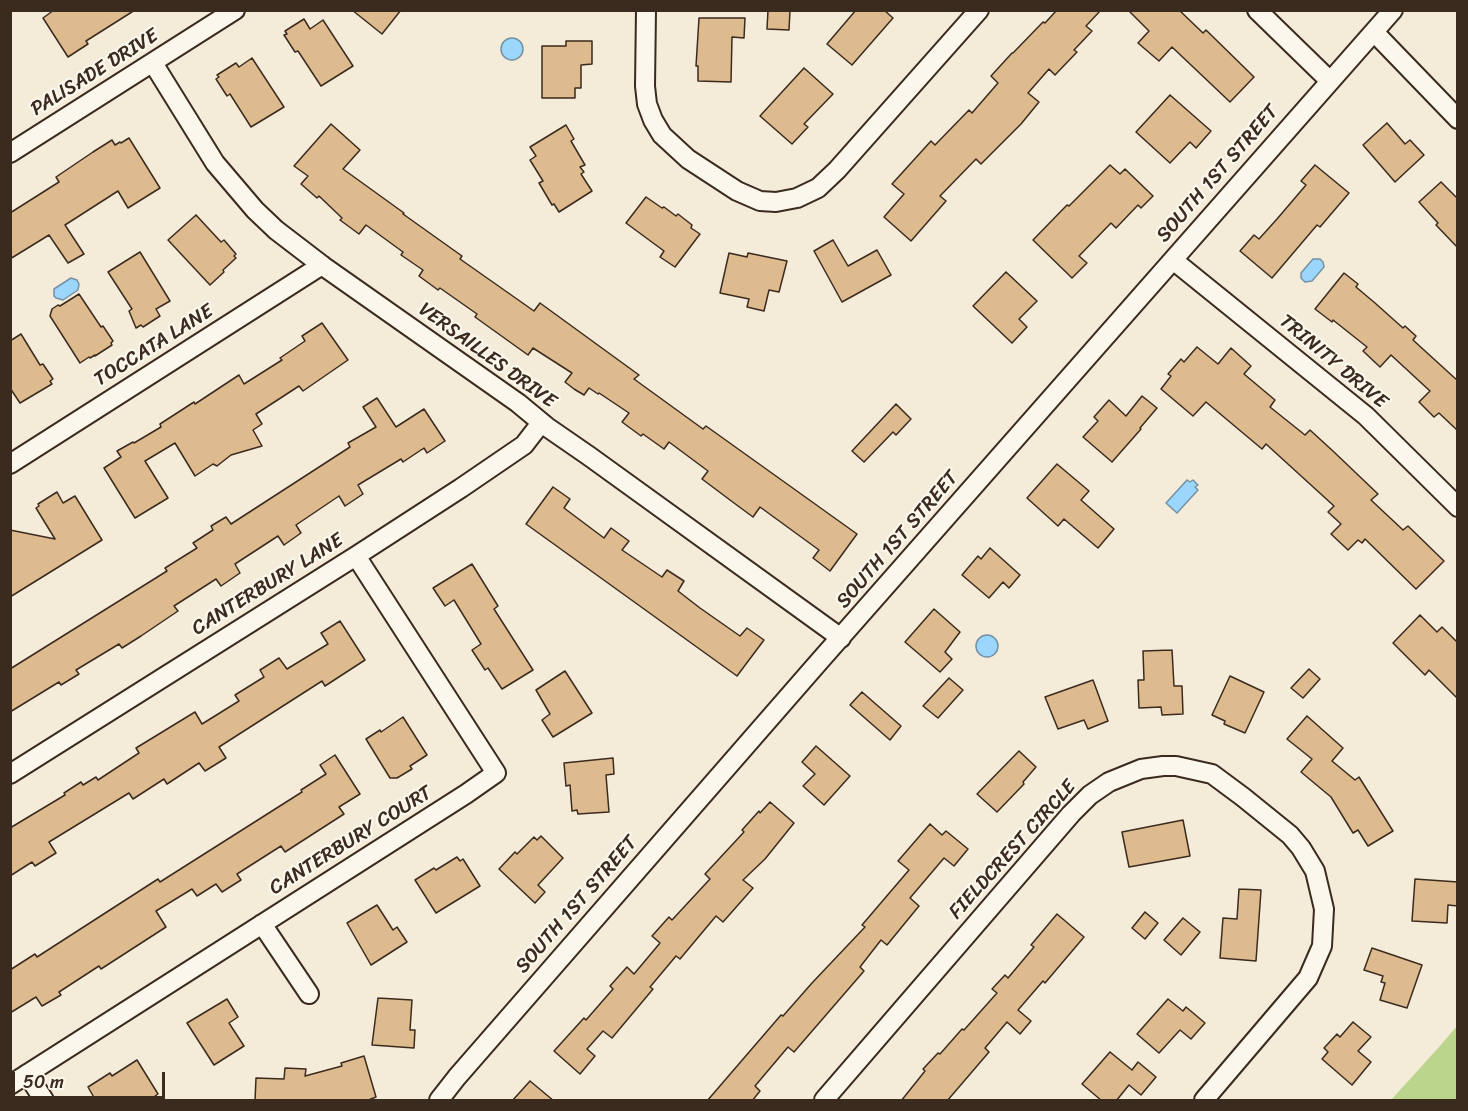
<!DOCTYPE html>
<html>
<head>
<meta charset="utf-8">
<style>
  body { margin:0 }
  #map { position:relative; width:1468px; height:1111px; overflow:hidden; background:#f5ebd9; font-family:Sriracha,sans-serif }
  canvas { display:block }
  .frame { position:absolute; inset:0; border:12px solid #3b2a1e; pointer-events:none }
  .scale { position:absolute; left:12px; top:1072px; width:153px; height:27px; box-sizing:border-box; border:3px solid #3b2a1e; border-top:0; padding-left:8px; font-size:18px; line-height:21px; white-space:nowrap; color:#3b2a1e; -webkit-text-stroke:4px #fbf7ec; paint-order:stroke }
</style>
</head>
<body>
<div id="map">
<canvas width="1468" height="1111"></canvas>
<div class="frame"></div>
<div class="scale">50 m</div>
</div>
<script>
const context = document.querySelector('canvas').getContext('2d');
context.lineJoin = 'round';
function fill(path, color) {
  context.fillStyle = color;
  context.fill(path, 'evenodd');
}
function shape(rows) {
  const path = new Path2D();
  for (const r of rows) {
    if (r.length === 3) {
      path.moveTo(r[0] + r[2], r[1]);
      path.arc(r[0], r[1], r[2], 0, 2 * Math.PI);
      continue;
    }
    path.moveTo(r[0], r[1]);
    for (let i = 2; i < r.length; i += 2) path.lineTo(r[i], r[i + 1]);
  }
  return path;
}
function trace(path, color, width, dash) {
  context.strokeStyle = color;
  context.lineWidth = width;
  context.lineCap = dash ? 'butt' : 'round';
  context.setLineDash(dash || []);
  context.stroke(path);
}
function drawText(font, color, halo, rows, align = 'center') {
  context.font = font + ' Sriracha,sans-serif';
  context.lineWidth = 4.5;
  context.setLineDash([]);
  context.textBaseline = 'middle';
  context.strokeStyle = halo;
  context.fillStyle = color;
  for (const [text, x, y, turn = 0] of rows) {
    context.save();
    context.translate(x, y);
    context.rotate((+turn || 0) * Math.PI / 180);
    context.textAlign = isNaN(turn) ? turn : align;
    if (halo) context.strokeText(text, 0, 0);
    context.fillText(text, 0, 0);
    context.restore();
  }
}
fill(shape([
  [1457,1026,1457,1100,1391,1100,1439,1047]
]), '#bbd58c');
const water = shape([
  [512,49,11],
  [1313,259,1320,259,1323,262,1324,267,1312,281,1305,282,1301,278,1301,273,1313,259],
  [71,278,77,280,79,284,78,290,63,300,56,298,54,296,54,289,71,278],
  [1187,480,1190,482,1193,480,1198,485,1195,487,1198,490,1177,513,1166,503,1187,480],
  [987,646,11]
]);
fill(water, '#9bd6fc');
trace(water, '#7591a3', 1.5);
const building = shape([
  [54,10,135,10,86,41,88,44,68,57,43,18,54,10],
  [352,10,401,10,382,34,352,10],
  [768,10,790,10,789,30,767,29,768,10],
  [856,10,884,10,893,18,852,65,827,44,856,10],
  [1057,10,1101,10,1086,26,1092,31,1074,50,1077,52,1055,75,1049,69,1028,93,1039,102,1021,124,981,164,976,159,940,196,946,201,911,241,884,217,904,194,892,184,931,141,935,145,969,110,972,113,998,83,991,76,1012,53,1013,53,1043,22,1045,23,1057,10],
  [1128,10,1179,10,1203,33,1206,30,1254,77,1230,102,1172,47,1159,61,1138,43,1149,31,1128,10],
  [699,18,745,18,744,38,732,37,731,82,698,81,698,66,696,66,699,18],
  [304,19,310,29,323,20,353,66,321,86,298,51,295,52,284,35,287,34,285,31,304,19],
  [566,41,592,41,592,64,581,65,581,88,575,88,575,98,542,98,542,46,566,46,566,41],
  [252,58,284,107,251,127,230,94,227,96,216,79,219,77,217,75,236,63,239,67,252,58],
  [804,68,833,94,804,124,808,127,792,144,760,116,804,68],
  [1170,95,1211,131,1196,148,1190,142,1170,163,1136,132,1170,95],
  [1387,123,1405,144,1410,140,1424,155,1395,182,1363,145,1387,123],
  [331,124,360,150,343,169,404,213,403,214,462,256,460,259,534,311,540,303,639,375,634,379,703,429,706,426,857,534,830,571,813,558,819,550,760,507,753,517,734,503,702,479,708,471,669,442,664,449,643,434,641,436,622,422,629,413,599,393,598,394,589,388,584,395,574,389,565,382,572,373,533,348,528,355,475,317,477,314,440,288,438,290,419,276,423,270,401,255,403,252,366,225,359,234,340,220,342,218,319,196,317,198,301,184,308,176,294,166,331,124],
  [566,125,574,139,571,141,585,165,580,167,584,172,581,174,592,191,559,212,554,204,552,205,539,183,543,181,530,160,536,156,530,147,566,125],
  [129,138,160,188,128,208,118,191,65,225,84,254,68,263,49,235,10,259,10,213,59,182,56,177,93,152,112,140,115,145,120,142,121,143,129,138],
  [1110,165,1120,174,1125,169,1153,196,1141,208,1138,205,1116,228,1111,223,1079,256,1087,263,1072,278,1033,240,1067,205,1069,206,1110,165],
  [1315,165,1349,193,1320,227,1317,225,1272,278,1240,251,1254,235,1259,239,1277,219,1306,185,1301,181,1315,165],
  [1441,182,1458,199,1458,248,1436,225,1438,223,1419,202,1441,182],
  [646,197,662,208,664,207,676,216,678,214,692,225,691,228,700,234,675,267,660,257,664,251,626,223,646,197],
  [196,215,221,242,224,240,236,254,234,256,236,258,223,270,224,272,210,285,168,240,196,215],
  [833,240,848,266,877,250,891,275,842,302,814,251,833,240],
  [140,252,170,301,156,309,160,316,143,327,141,325,136,328,129,311,132,309,108,272,140,252],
  [729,253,747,257,748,253,787,261,779,292,769,290,764,311,747,307,749,299,720,293,729,253],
  [1006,272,1037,301,1019,319,1027,327,1012,343,973,306,1006,272],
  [1344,273,1358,284,1356,287,1375,303,1403,328,1405,326,1416,336,1413,340,1458,381,1458,431,1439,413,1434,417,1419,402,1430,391,1391,355,1380,367,1363,351,1367,347,1333,320,1332,322,1315,309,1344,273],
  [79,294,101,327,103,326,113,341,111,343,112,345,95,356,95,355,90,358,89,357,80,363,50,316,52,309,58,305,60,306,79,294],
  [322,323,348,360,303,391,299,386,256,414,262,424,253,430,262,446,231,455,217,466,213,464,195,476,175,443,145,461,168,498,135,518,104,468,121,457,117,451,133,442,134,443,161,427,160,424,194,402,195,404,239,375,244,384,282,360,280,358,305,341,302,336,322,323],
  [21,334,40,365,43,364,53,379,50,381,52,384,20,403,10,388,10,341,21,334],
  [1197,347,1218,364,1231,348,1251,366,1244,374,1275,400,1270,407,1305,435,1310,430,1334,452,1378,494,1371,500,1403,530,1408,526,1444,561,1416,589,1365,539,1362,543,1358,540,1348,550,1331,534,1341,524,1328,512,1334,506,1266,444,1262,449,1206,402,1193,416,1161,389,1171,376,1168,374,1181,359,1184,362,1197,347],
  [1142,396,1157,408,1140,428,1141,429,1112,462,1083,437,1098,421,1094,417,1109,400,1126,416,1142,396],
  [377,398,396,427,424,409,445,441,427,453,424,448,403,462,401,459,358,485,363,494,345,506,339,496,296,525,301,533,284,545,278,536,235,564,240,573,221,586,216,579,174,606,178,611,141,636,122,648,119,644,76,670,79,674,61,685,59,682,10,712,10,669,167,571,165,568,197,548,193,543,213,530,211,526,226,517,231,524,350,447,348,443,376,427,363,407,377,398],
  [896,404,911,419,896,435,893,432,864,462,852,451,896,404],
  [1057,464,1089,491,1081,500,1114,529,1098,548,1064,519,1058,526,1027,498,1057,464],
  [553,487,570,499,564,508,604,538,611,528,629,541,622,550,662,577,667,570,684,581,678,591,700,608,740,636,747,628,764,640,737,676,526,524,553,487],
  [57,492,63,503,75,496,102,540,10,597,10,530,55,539,36,508,39,506,38,504,57,492],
  [990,548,1020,575,1009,588,1003,582,989,598,962,575,978,556,981,559,990,548],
  [472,564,498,606,494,609,533,670,502,689,488,668,485,670,472,650,481,644,454,600,445,606,433,588,472,564],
  [934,609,960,632,945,652,952,659,940,672,905,642,934,609],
  [1420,615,1437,632,1442,627,1458,643,1458,699,1429,670,1425,675,1393,643,1420,615],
  [340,621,365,660,325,686,322,681,219,747,226,758,205,771,199,763,167,784,164,779,133,799,129,793,49,842,56,853,35,866,32,862,10,876,10,828,65,795,64,793,81,782,83,785,96,777,98,780,139,753,136,748,195,712,202,724,239,701,235,695,264,677,260,670,279,658,287,669,328,644,321,633,340,621],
  [1172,650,1174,686,1182,686,1183,714,1162,715,1161,707,1139,708,1138,680,1144,680,1143,651,1172,650],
  [1309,669,1320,679,1303,698,1291,688,1309,669],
  [565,671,592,713,553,737,542,720,550,714,536,690,565,671],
  [1230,676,1264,692,1245,733,1224,724,1225,721,1212,715,1230,676],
  [949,678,963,690,938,718,923,706,949,678],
  [1093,680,1108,721,1088,729,1084,720,1058,729,1045,697,1093,680],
  [862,692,901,726,890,740,850,705,862,692],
  [1307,716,1343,748,1332,761,1355,780,1359,777,1393,831,1368,846,1358,830,1353,833,1331,797,1301,772,1312,759,1287,739,1307,716],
  [403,717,427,755,410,766,412,769,397,778,390,778,366,739,380,730,381,732,403,717],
  [816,746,850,776,824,805,803,786,815,774,802,762,816,746],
  [1019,751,1036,767,1023,782,1024,784,997,812,977,794,1019,751],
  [335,755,360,794,339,807,344,814,285,852,281,846,237,874,241,880,222,892,216,884,197,896,192,889,156,911,166,927,101,969,99,966,59,992,61,995,42,1006,36,997,10,1013,10,970,35,954,37,957,158,879,160,882,302,792,301,790,326,774,320,765,335,755],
  [613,758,614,774,606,775,609,812,578,814,577,810,572,811,570,785,566,786,564,763,613,758],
  [770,802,794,823,765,859,743,880,753,888,723,922,716,916,680,959,676,956,650,987,653,989,612,1038,603,1031,587,1049,595,1056,580,1074,554,1051,584,1018,586,1020,613,989,610,986,627,967,634,974,660,943,652,936,669,917,672,920,710,879,705,874,744,832,742,830,759,811,760,813,770,802],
  [1183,820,1190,856,1129,867,1122,832,1183,820],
  [930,824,942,835,946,831,968,849,954,866,944,858,910,898,919,906,887,945,881,940,860,967,864,971,794,1052,788,1047,755,1086,760,1091,752,1101,707,1101,781,1015,783,1016,812,983,865,927,862,925,909,870,898,861,930,824],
  [541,836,563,858,538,885,545,892,535,903,499,869,515,852,517,854,534,837,537,840,541,836],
  [457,857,460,861,463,859,480,886,436,913,415,880,434,868,436,870,457,857],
  [1415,879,1458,882,1458,906,1448,905,1447,923,1412,921,1415,879],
  [1239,889,1261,890,1256,961,1220,958,1223,918,1237,919,1239,889],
  [377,905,393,930,397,927,407,942,371,965,347,923,377,905],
  [1145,912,1158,923,1145,939,1132,928,1145,912],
  [1057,914,1084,937,1045,983,1043,981,1018,1010,1031,1021,1020,1034,1007,1022,985,1048,989,1052,947,1101,901,1101,925,1071,923,1069,938,1053,940,1054,962,1029,964,1030,997,993,992,989,1005,975,1008,978,1034,947,1031,945,1057,914],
  [1183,918,1200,932,1181,955,1164,940,1183,918],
  [1372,948,1422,965,1407,1008,1380,1000,1385,983,1381,982,1383,976,1364,970,1372,948],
  [378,998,412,1000,410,1030,415,1030,414,1048,372,1045,378,998],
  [227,999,238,1017,229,1023,244,1046,214,1065,187,1023,227,999],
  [1168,999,1183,1011,1186,1007,1205,1023,1191,1039,1180,1030,1159,1053,1137,1034,1168,999],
  [1353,1022,1371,1037,1358,1051,1371,1062,1352,1085,1322,1059,1328,1052,1324,1048,1337,1034,1340,1037,1353,1022],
  [1110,1052,1132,1070,1138,1062,1156,1077,1141,1095,1129,1085,1116,1101,1102,1101,1082,1084,1110,1052],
  [364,1056,376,1097,366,1101,255,1101,256,1078,284,1079,285,1068,306,1069,305,1076,342,1066,341,1063,364,1056],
  [137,1060,158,1094,148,1101,96,1101,88,1087,110,1073,112,1076,137,1060],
  [530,1081,554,1101,512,1101,530,1081]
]);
fill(building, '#ddbb8f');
trace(building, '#3b2a1e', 1.5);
const street = shape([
  [646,10,645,86,647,104,653,120,662,135,688,159,737,191,760,201,776,202,797,198,818,188,837,170,979,10],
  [1257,10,1330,81],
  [1374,32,1458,119],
  [153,63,215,163,255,210,276,230,323,266,518,403,547,427,589,456,841,638],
  [10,153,235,10],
  [1173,260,1366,416,1458,507],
  [10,464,322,265],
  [10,774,356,556,461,488,524,445,541,423],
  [262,924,309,994],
  [27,1074,44,1100],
  [10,1085,466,794,496,773,356,556],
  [439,1100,457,1077,817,664,1393,10],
  [824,1100,1071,814,1090,795,1109,782,1141,769,1163,766,1176,766,1212,774,1243,797,1290,835,1301,848,1315,871,1324,909,1322,946,1308,978,1204,1100]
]);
trace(street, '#3b2a1e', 22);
trace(street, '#fbf7ec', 18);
drawText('20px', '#3b2a1e', '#fbf7ec', [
  ["PALISADE DRIVE",95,73,-32],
  ["SOUTH 1ST STREET",1218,174,-49],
  ["TOCCATA LANE",154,346,-32],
  ["VERSAILLES DRIVE",487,356,36],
  ["TRINITY DRIVE",1333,362,40],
  ["SOUTH 1ST STREET",898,540,-49],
  ["CANTERBURY LANE",268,585,-32],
  ["CANTERBURY COURT",351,841,-32],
  ["FIELDCREST CIRCLE",1013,850,-48],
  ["SOUTH 1ST STREET",577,905,-49]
]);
</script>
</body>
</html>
